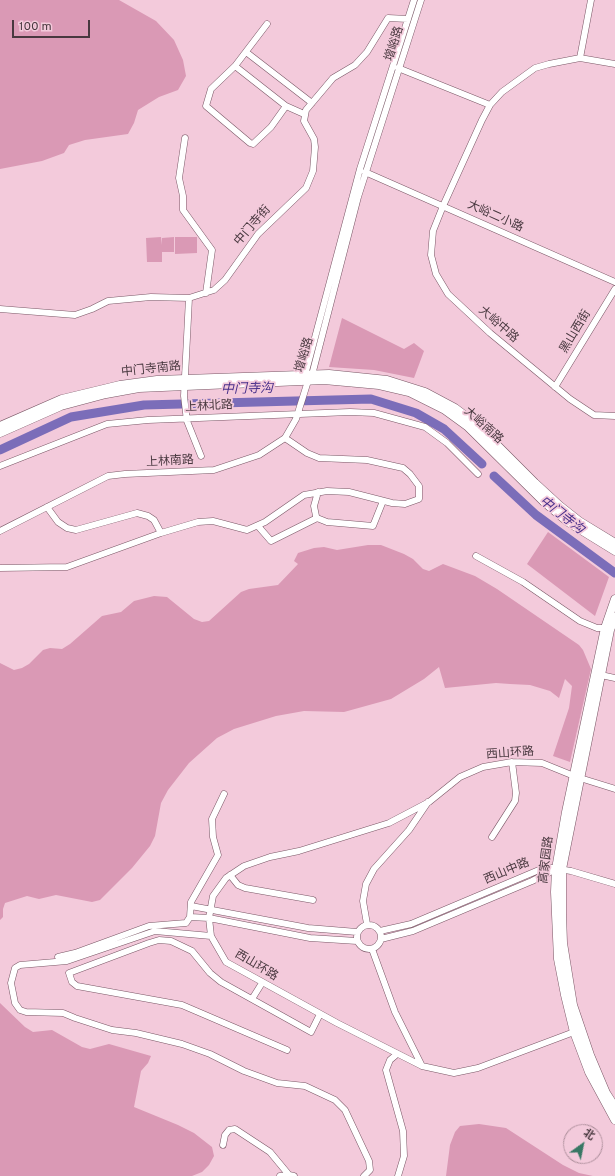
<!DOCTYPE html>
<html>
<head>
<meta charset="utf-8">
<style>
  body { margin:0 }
  #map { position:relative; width:615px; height:1176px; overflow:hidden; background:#f3cadb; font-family:Overpass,"Noto Sans SC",sans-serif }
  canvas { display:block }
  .north { position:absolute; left:563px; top:1124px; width:40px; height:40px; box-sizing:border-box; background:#f3cadb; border:1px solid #af909d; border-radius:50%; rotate:33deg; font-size:11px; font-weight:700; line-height:16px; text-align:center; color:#48383f }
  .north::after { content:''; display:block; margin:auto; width:14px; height:18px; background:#397764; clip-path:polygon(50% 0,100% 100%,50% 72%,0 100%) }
  .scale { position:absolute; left:12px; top:20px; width:78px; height:18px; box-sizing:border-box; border:2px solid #48383f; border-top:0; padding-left:5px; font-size:12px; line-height:14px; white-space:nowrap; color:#48383f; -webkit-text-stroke:3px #f3cadb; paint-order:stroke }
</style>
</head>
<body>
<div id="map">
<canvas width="615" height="1176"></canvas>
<div class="north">北</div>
<div class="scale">100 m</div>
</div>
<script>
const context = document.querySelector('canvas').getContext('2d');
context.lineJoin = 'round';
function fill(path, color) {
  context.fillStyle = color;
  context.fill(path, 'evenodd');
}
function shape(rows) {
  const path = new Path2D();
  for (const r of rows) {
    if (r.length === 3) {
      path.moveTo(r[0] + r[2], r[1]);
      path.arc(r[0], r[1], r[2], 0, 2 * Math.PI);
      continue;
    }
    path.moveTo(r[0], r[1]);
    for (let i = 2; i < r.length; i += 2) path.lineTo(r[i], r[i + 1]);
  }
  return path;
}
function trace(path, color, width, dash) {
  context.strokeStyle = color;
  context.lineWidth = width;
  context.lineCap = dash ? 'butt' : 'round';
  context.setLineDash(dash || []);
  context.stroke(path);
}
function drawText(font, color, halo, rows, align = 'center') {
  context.font = font + ' Overpass,"Noto Sans SC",sans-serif';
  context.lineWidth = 3.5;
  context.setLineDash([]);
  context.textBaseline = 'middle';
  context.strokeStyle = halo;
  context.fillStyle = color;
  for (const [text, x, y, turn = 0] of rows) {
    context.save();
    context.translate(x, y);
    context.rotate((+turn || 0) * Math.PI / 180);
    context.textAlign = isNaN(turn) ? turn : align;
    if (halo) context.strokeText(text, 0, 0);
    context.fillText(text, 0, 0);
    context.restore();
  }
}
fill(shape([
  [0,0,119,0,156,21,174,40,183,60,186,76,178,90,159,97,138,110,134,123,128,134,85,140,69,145,64,153,42,161,0,169],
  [161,237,162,245,162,238,174,237,174,252,162,252,162,262,147,262,146,238],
  [175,237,197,237,197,253,175,254],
  [342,318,404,349,414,343,424,351,414,378,374,370,329,367],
  [548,532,609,577,595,616,527,564],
  [368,545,381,545,404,554,413,559,423,569,429,571,443,564,475,576,497,589,579,645,583,650,591,669,570,762,553,756,569,708,572,686,565,679,559,698,550,691,530,685,510,684,496,683,445,688,439,667,424,679,391,699,344,712,304,711,276,716,234,729,217,738,189,763,168,790,161,803,155,836,150,846,132,868,100,900,92,902,56,895,39,899,27,896,5,903,3,909,3,917,0,920,0,663,14,670,22,668,29,664,43,650,50,648,62,649,70,644,102,616,121,612,134,601,154,596,167,597,194,619,202,622,209,621,241,592,249,589,278,585,298,564,294,561,298,553,314,548,324,547,337,550],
  [0,1003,25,1027,33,1032,52,1030,82,1047,90,1049,109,1044,151,1056,148,1063,141,1071,134,1107,178,1125,194,1133,212,1147,214,1156,209,1165,202,1172,192,1176,0,1176],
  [479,1124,506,1128,563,1165,579,1173,593,1176,446,1176,450,1145,455,1132,460,1126]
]), '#da99b5');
trace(shape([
  [0,450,71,417,144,405,371,399,416,413,444,429,482,464],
  [494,476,536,515,615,573]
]), '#7b6db9', 9);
const minor = shape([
  [246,52,312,103],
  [580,58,591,0],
  [615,64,580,58,549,64,535,68,502,92,490,105,482,120,443,206,433,231,431,255,436,274,448,294,490,333,570,399,594,415,615,416],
  [235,66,267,24],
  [398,68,490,105],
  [286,106,271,127,253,144,250,143,206,106,211,89,235,66,286,106,304,114],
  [185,138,179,178,183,196,183,210,212,250,206,293],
  [365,172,615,282],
  [189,298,184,396,187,421,201,456],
  [0,309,75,315,92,309,108,301,151,297,189,298,214,290,225,280,258,234,306,188,313,171,315,147,314,139,304,121,306,110,333,78,355,65,367,52,388,18,408,19],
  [306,378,305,375,360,169,414,0],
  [555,387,615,289],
  [0,466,107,424,148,420,350,412,374,413,425,427,447,443,478,474],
  [318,492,314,506,316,516,317,518,327,522,373,526,383,501],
  [47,507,58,522,67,528,76,530,137,513,148,516,154,520,161,533],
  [258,526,271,541,317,518],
  [0,531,108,476,125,474,214,470,259,455,285,438,296,419,308,381,312,375,358,197,421,0],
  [476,556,523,582,580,621,597,628,605,628],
  [0,568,67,567,161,533,198,522,213,521,247,530,265,522,304,495,327,491,349,492,392,503,405,504,419,499,419,486,410,474,403,468,367,460,319,458,307,453,285,438],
  [601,675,615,678],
  [574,776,542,763,512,762,483,767,460,777,429,802,389,823,299,851,270,857,244,866,226,878,213,896,209,918,211,936,226,962,337,1023,422,1066,454,1073,478,1068,574,1032],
  [580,778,615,789],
  [492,837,515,801,516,793,512,762],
  [230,875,238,885,245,888,313,900],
  [191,906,308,928,357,932],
  [190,917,209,918,310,938,357,941],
  [367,924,363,901,366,884,374,869,409,830,428,802],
  [369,937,12],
  [380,931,411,924,546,867,571,871,615,884],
  [211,936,155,931,67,961,20,965,15,968,11,983,15,1003,20,1010,26,1012,63,1013,75,1018,112,1030,136,1033,182,1044,210,1054,244,1071,277,1083,305,1086,335,1100,345,1110,369,1161,370,1170,364,1176],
  [381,939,413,931,532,881,556,869],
  [372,949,395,1012,422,1066],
  [58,957,75,953,149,926,186,923,190,917,191,902,218,855,213,837,212,819,224,794],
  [252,999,262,983],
  [287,1050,182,1005,77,986,72,982,69,973,149,943,159,940,171,941,192,951,210,973,221,982,311,1032,320,1014],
  [397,1054,390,1060,386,1070,403,1131,404,1156,398,1176],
  [223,1145,225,1135,229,1130,235,1129,270,1152,289,1175,294,1176],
  [280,1176,289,1175]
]);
const major = shape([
  [0,426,62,399,120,385,157,380,329,374,387,380,425,392,455,408,475,423,535,483,560,506,579,521,615,543],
  [0,433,61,406,106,394,139,388,324,380,379,385,409,392,445,410,467,426,544,502,568,522,615,551],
  [615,599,605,628,566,812,556,869,555,892,558,959,565,995,574,1032,589,1072,615,1120],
  [615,617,610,630,562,869,562,914,563,943,573,1005,590,1055,606,1093,615,1107]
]);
trace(minor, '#7a5766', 7);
trace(major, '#7a5766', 9);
trace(minor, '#fff', 6);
trace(major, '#fff', 8);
drawText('12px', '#48383f', '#f3cadb', [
  ["增峪路",395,44,-72],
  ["大峪二小路",495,217,24],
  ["中门寺街",253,226,-49],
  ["大峪中路",498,325,41],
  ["黑山西街",576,332,-59],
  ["增峪路",305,355,-73],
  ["中门寺南路",151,370,-6],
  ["上林北路",209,407,-3],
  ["大峪南路",483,426,42],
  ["上林南路",170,462,-3],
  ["西山环路",510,754,-4],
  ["高家园路",547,860,-83],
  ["西山中路",507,872,-23],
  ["西山环路",256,966,31]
]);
drawText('italic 13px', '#482f8a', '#f3cadb', [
  ["中门寺沟",247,390,-1],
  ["中门寺沟",561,516,38]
]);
</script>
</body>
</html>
